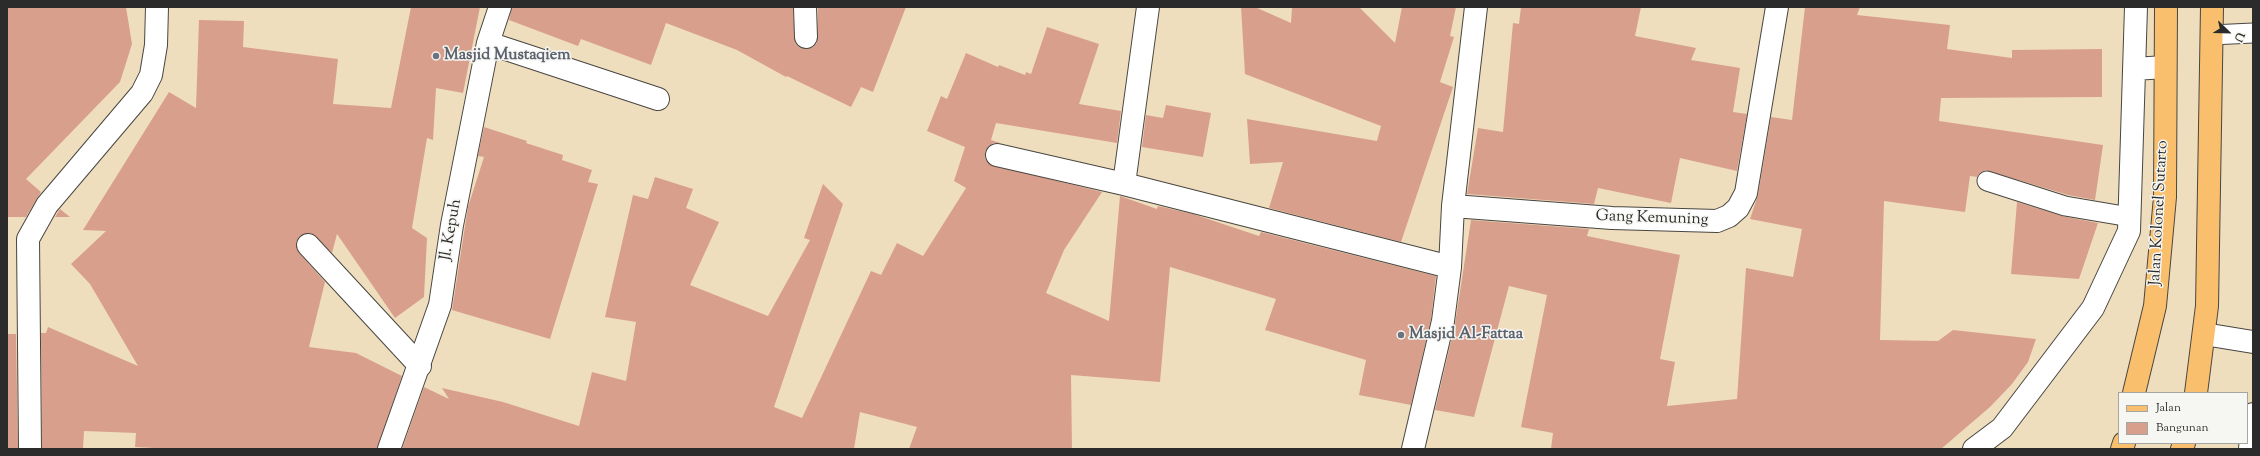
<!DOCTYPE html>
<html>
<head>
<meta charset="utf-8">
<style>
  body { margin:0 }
  #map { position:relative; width:2260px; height:456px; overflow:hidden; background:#efdebe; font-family:"Sorts Mill Goudy",serif }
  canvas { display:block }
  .frame { position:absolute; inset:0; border:8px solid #2b2b2b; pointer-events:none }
  .legend { position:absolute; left:2118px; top:392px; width:130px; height:52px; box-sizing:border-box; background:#f6f6f2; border:1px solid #a5a5a2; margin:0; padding:5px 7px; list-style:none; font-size:12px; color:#2b2b2b }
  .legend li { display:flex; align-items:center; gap:8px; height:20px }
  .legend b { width:20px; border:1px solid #a5a5a2 }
  .north { position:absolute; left:2208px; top:12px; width:40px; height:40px; -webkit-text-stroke:3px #f6f6f2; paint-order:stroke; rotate:113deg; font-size:11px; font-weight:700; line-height:16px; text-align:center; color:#2b2b2b }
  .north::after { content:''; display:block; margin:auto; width:14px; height:18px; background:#2b2b2b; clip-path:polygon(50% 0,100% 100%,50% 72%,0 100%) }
</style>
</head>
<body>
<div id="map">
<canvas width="2260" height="456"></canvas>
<div class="frame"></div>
<ul class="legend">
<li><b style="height:5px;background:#f9bf6d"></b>Jalan</li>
<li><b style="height:11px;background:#d99f8d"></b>Bangunan</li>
</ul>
<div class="north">U</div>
</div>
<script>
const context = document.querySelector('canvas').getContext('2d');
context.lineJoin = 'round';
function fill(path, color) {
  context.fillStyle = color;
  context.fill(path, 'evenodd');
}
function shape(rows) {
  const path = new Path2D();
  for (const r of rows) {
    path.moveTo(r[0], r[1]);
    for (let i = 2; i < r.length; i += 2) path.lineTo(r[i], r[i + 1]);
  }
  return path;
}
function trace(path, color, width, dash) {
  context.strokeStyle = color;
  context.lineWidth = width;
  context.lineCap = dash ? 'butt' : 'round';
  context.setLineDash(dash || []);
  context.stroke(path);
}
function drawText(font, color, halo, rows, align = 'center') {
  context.font = font + ' "Sorts Mill Goudy",serif';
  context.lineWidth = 3;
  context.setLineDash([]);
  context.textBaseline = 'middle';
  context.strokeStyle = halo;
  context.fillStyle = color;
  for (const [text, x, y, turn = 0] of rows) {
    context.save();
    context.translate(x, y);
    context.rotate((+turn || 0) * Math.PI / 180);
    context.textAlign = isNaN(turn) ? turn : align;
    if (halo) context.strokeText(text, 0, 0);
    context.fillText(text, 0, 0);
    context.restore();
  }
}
fill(shape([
  [7,7,126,7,132,44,120,82,26,179,41,192,26,217,7,217],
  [411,7,480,7,463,93,436,88,433,140,427,138,412,228,427,238,424,297,395,318,337,234,332,253,311,233,300,236,296,242,299,253,325,282,309,347,356,353,402,376,377,449,174,449,135,447,136,433,84,431,83,449,42,449,41,333,46,333,48,327,138,366,90,284,71,264,106,231,83,230,169,92,196,108,199,20,244,21,243,47,338,59,333,104,391,108],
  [512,7,793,7,795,43,800,48,806,49,813,47,817,43,818,7,906,7,873,92,861,87,851,107,787,76,786,77,737,50,666,23,651,65,581,39,578,46,509,20],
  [1241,7,1255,7,1291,23,1292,7,1359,7,1395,43,1402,7,1456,7,1450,36,1454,37,1440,82,1453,87,1401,242,1269,208,1283,162,1250,164,1247,119,1377,141,1381,126,1245,74],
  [1521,7,1641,7,1635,36,1696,48,1691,60,1740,68,1733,112,1747,114,1737,171,1680,158,1671,203,1598,188,1594,204,1467,194,1478,128,1503,132,1513,23,1519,24],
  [1805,7,1860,7,1857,15,1950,25,1947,49,2012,58,2012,50,2102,49,2102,97,1941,98,1939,121,2103,145,2095,200,2068,195,1985,170,1977,177,1970,176,1965,212,1884,201,1880,340,1938,341,1953,330,2036,339,2028,362,2012,384,1990,407,1941,449,1551,449,1553,433,1521,427,1547,295,1509,286,1474,417,1435,410,1455,324,1471,220,1589,229,1587,236,1680,255,1660,359,1675,362,1667,406,1737,399,1746,268,1793,277,1802,229,1750,219,1758,195,1771,117,1792,120],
  [1047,27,1099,44,1079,104,1121,111,1117,143,996,123,991,140,1000,143,993,143,985,152,985,158,989,164,1102,192,1064,250,1046,293,1109,321,1120,196,1157,209,1158,206,1193,214,1259,236,1261,232,1436,276,1431,319,1411,405,1359,395,1366,360,1265,330,1276,299,1170,267,1160,382,1071,375,1072,449,909,449,917,427,860,412,854,449,402,449,424,387,449,399,442,388,503,402,579,426,592,372,626,381,636,322,605,317,633,195,648,199,655,177,693,189,686,208,719,222,690,285,768,316,810,240,804,238,823,184,843,204,774,407,802,418,871,271,881,275,897,243,923,256,966,188,954,181,965,147,927,131,941,96,947,99,966,53,998,67,999,65,1025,75,1026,72,1031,74],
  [1166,105,1211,113,1203,157,1142,147,1146,115,1163,118],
  [484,127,527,141,526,143,563,155,562,160,592,170,588,182,598,184,550,339,452,310,468,207,484,157,478,156],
  [2017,202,2062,216,2098,223,2079,279,2011,274],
  [60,209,70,217,55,217],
  [7,334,16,334,18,449,7,449]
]), '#d99f8d');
const service = shape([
  [2211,35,2253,33],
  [1987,181,2065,206,2130,217]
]);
const minor = shape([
  [805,7,806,37],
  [488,43,658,99],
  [2134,69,2165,67],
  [997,155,1124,184,1450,267],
  [1124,184,1148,7],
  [1453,206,1612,218,1717,221,1729,216,1738,208,1746,193,1777,7],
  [308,245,420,366],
  [2204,334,2253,342],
  [30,449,28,239,47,205,142,93,151,75,156,45,157,7],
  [389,449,440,305,452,225,488,43,500,7],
  [1413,449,1443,321,1450,267,1453,206,1476,7],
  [1974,449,2002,428,2093,308,2129,231,2136,7],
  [2250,449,2253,414]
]);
const primary = shape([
  [2134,393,2155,306,2165,197,2166,7],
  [2196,393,2207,306,2212,7],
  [2122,449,2124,443],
  [2182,449,2184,443]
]);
trace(service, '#484641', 21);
trace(minor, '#484641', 24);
trace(primary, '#484641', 24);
trace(service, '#fff', 19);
trace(minor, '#fff', 22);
trace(primary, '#f9bf6d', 22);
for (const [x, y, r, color] of [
  [436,56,4,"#6b7280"],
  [1401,335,4,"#6b7280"]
]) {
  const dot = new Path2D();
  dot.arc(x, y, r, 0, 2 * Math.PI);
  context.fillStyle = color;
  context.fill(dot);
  trace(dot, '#f6f6f2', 1.5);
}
drawText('bold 16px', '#5b616d', '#f6f6f2', [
  ["Masjid Mustaqiem",444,56],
  ["Masjid Al-Fattaa",1409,335]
], 'left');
drawText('16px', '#2b2b2b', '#f6f6f2', [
  ["Jalan Kolonel Sutarto",2160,213,-87],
  ["Gang Kemuning",1652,219,2],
  ["Jl. Kepuh",452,230,-80]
]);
</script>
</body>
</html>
